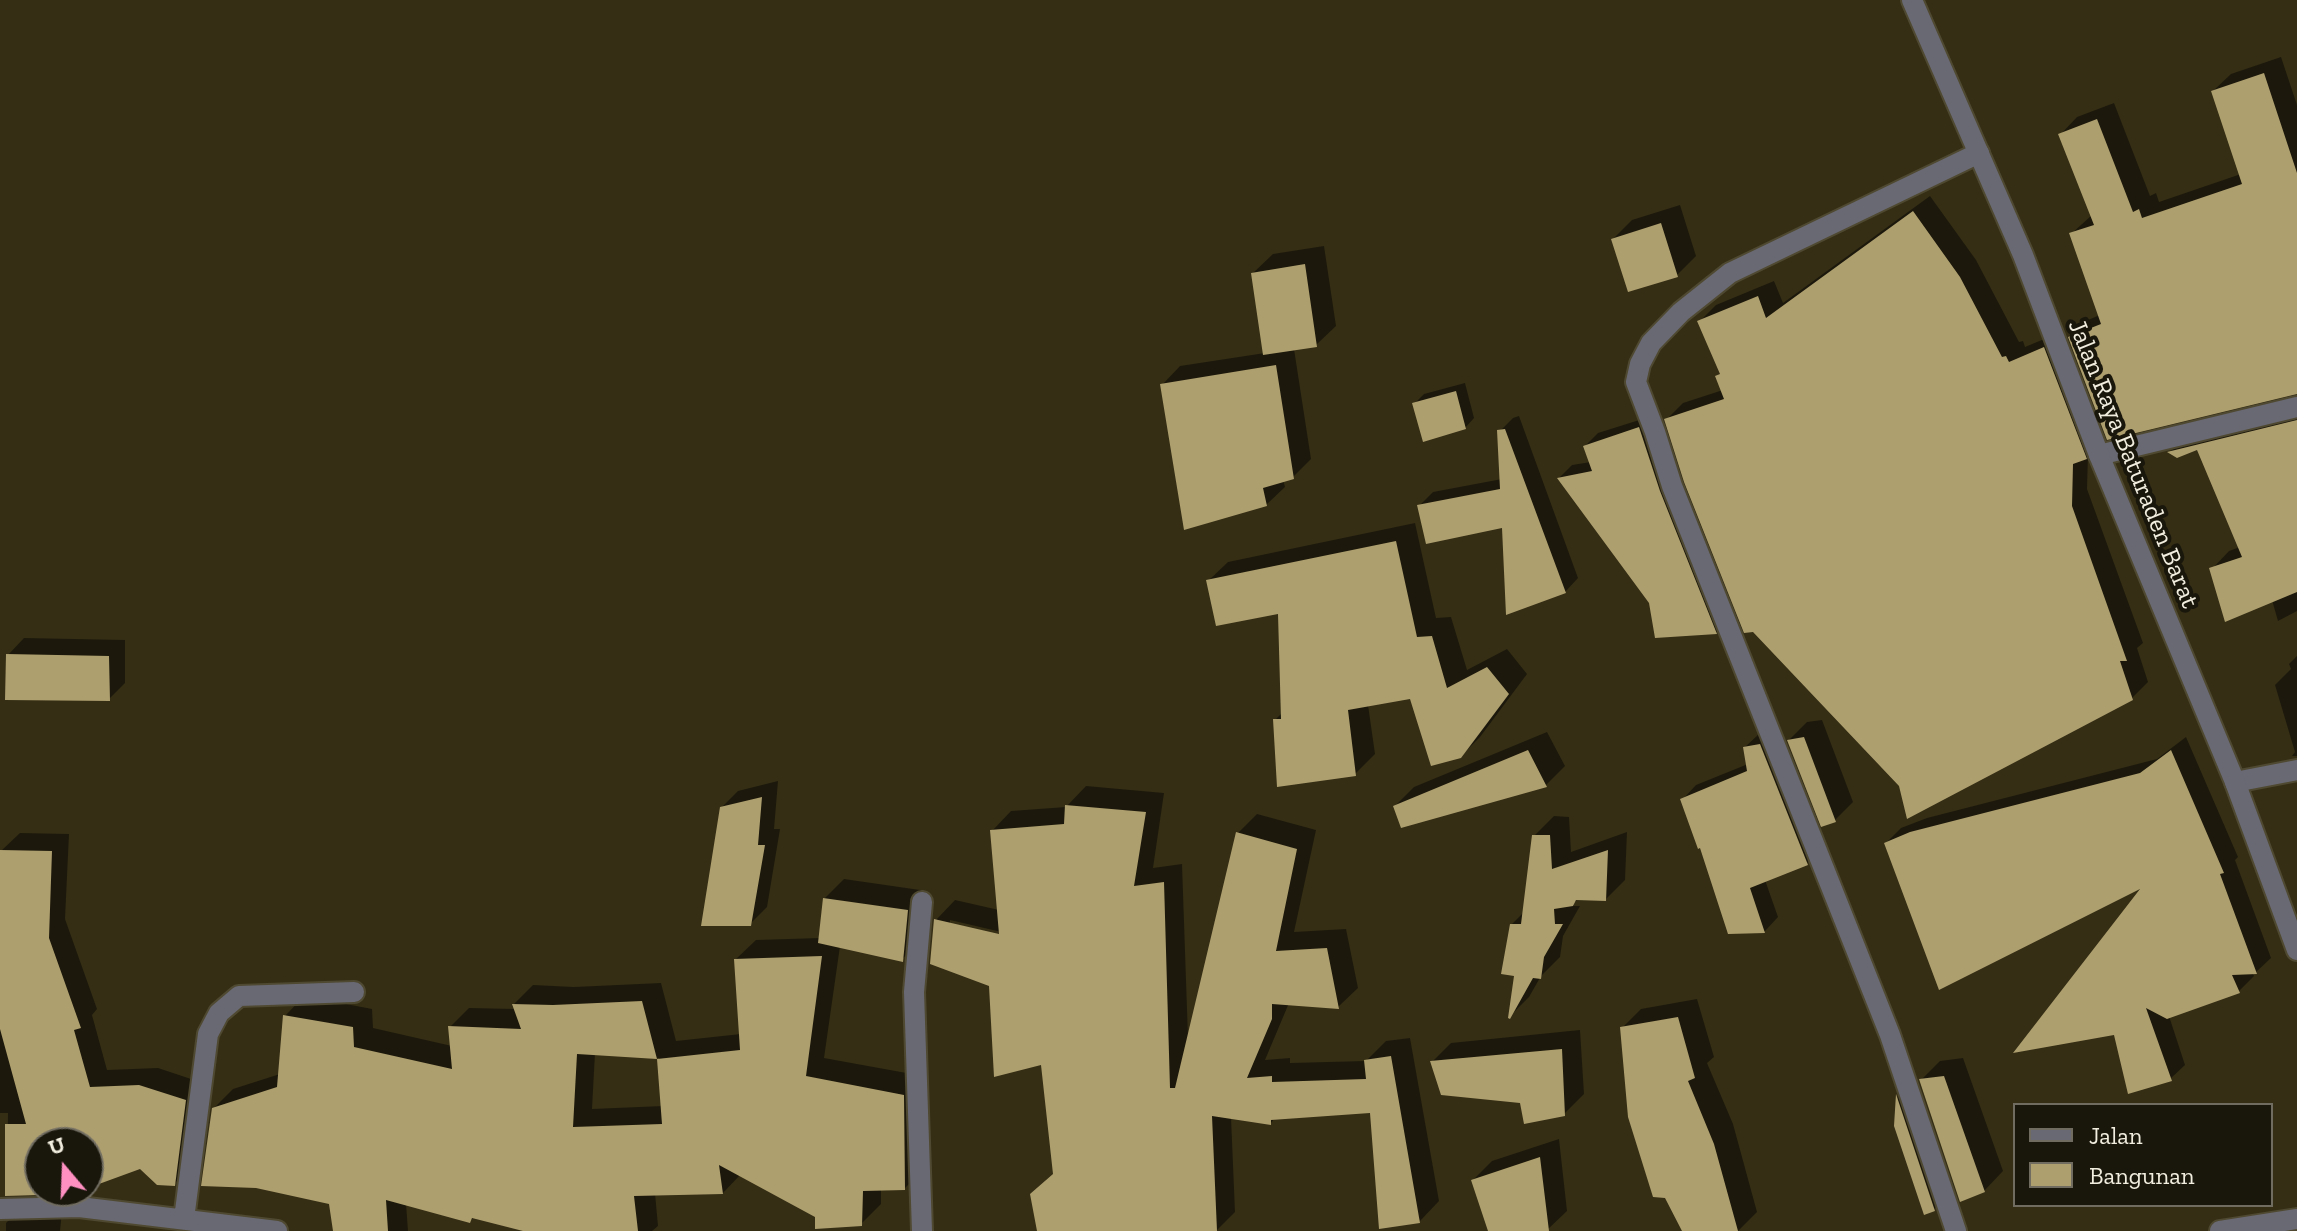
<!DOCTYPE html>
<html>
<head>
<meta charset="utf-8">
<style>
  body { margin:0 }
  #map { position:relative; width:2297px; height:1231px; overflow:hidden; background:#352e15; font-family:"Zilla Slab",serif }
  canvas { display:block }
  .legend { position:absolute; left:2013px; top:1103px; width:260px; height:104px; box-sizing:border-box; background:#19160c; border:2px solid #706c60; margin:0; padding:10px 14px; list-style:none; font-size:24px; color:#f2eedf }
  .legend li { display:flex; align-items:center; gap:16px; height:40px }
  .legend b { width:40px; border:2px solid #706c60 }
  .north { position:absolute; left:24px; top:1127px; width:80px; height:80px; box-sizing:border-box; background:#19160c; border:2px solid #706c60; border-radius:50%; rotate:341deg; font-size:22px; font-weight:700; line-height:32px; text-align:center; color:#f2eedf }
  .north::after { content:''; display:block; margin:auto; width:28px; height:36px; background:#fd8fc1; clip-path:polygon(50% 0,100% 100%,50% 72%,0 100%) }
</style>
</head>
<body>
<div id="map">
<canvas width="2297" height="1231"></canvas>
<ul class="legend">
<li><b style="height:10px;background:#696974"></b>Jalan</li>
<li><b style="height:22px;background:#ae9f6f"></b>Bangunan</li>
</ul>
<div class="north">U</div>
</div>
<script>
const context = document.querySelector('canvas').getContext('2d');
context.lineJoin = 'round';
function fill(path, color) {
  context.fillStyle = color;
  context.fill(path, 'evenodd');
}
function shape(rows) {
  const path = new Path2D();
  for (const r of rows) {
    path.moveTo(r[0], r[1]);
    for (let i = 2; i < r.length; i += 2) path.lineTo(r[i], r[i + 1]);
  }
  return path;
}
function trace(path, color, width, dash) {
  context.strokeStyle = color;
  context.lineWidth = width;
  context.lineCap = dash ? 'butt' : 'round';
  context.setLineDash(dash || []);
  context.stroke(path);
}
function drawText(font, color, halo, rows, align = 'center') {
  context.font = font + ' "Zilla Slab",serif';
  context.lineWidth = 8;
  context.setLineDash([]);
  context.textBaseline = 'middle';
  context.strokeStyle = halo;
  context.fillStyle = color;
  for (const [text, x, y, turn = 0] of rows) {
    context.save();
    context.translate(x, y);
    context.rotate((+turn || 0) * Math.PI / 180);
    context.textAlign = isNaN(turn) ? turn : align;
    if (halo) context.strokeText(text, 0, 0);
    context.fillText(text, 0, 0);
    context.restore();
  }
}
fill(shape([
  [2281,57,2297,105,2297,393,2070,338,2088,320,2100,315,2071,234,2092,215,2060,135,2077,117,2114,103,2150,196,2156,193,2159,202,2241,174,2213,91,2231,74],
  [1930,196,1976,260,2019,342,2023,341,2025,347,2061,332,2088,455,2087,489,2143,643,2137,648,2148,682,2131,699,1901,785,1666,420,1683,403,1723,390,1721,373,1700,321,1716,305,1774,281,1783,303],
  [1680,205,1696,256,1677,275,1613,239,1632,220],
  [1324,246,1336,326,1316,345,1294,349,1311,459,1293,477,1283,480,1285,487,1266,505,1162,385,1180,366,1265,353,1253,273,1273,254],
  [1465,383,1474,418,1465,428,1414,404,1424,394],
  [2297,408,2297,611,2278,621,2272,600,2212,569,2229,551,2240,547,2198,448,2171,451,2187,435],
  [1519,416,1578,578,1565,592,1504,525,1419,506,1433,492,1502,479,1500,431,1513,418],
  [1652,416,1729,620,1716,632,1559,478,1572,465,1591,462,1585,446,1598,433],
  [1415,523,1436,618,1451,617,1467,670,1507,649,1527,674,1480,737,1460,757,1412,697,1368,705,1375,754,1355,774,1275,720,1283,712,1280,611,1208,581,1228,562],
  [24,638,125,640,125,683,109,699,8,655],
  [2297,656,2297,756,2292,756,2295,752,2275,685,2291,669,2289,664],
  [1822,720,1853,802,1835,820,1789,740,1807,722],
  [1774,731,1821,849,1807,863,1765,880,1778,917,1765,931,1730,932,1701,846,1683,799,1696,785,1748,764,1745,747,1759,734],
  [1547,732,1565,766,1546,785,1395,806,1414,787],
  [2186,737,2238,857,2235,860,2271,958,2256,972,2252,972,2254,976,2239,991,2169,1016,2185,1065,2170,1079,2129,1091,2148,883,1886,843,1901,828,1927,818,2157,759],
  [778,781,774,829,780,829,767,907,750,924,721,808,738,791],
  [1086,786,1164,793,1153,868,1182,864,1188,1038,1238,833,1257,814,1316,830,1294,932,1346,929,1358,988,1338,1007,1289,1003,1265,1060,1290,1058,1290,1063,1366,1061,1386,1041,1410,1038,1439,1201,1420,1221,1372,1111,1275,1118,1271,1123,1231,1117,1235,1212,1216,1231,1047,1231,1055,1173,1043,1063,991,985,936,920,955,900,999,910,992,831,1011,811,1066,807],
  [950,920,1010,934,1009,938,950,924],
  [1554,816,1569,817,1571,852,1627,832,1625,880,1606,899,1578,898,1574,903,1574,906,1580,906,1563,936,1560,957,1541,976,1529,997,1510,1016,1516,974,1511,925,1524,912,1534,836],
  [20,833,69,834,65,919,97,1009,92,1015,107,1070,158,1068,203,1083,192,1166,174,1184,102,1132,88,1184,88,1143,40,1143,40,1191,75,1191,7,1194,8,1113,0,1113,0,892,2,850],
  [844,879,927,891,922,940,902,959,840,946,824,1058,923,1076,924,1169,905,1188,881,1189,881,1204,861,1224,817,1216,741,1174,723,1193,655,1193,658,1226,652,1231,531,1231,474,1217,470,1221,406,1203,408,1231,335,1231,331,1202,213,1109,233,1089,280,1074,285,1016,304,996,372,1009,373,1028,452,1046,450,1027,469,1008,516,1009,514,1004,533,985,574,987,661,983,676,1041,741,1034,736,959,756,940,820,938,825,898],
  [595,1053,659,1058,663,1106,592,1109],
  [1697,999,1714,1057,1707,1063,1733,1124,1757,1212,1738,1231,1684,1231,1622,1028,1641,1009],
  [1580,1030,1584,1094,1564,1114,1522,1101,1432,1062,1451,1043],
  [1963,1058,2003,1171,1984,1191,1921,1080,1940,1061],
  [1916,1077,1954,1190,1934,1209,1925,1212,1896,1126,1898,1095],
  [1559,1139,1567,1211,1546,1231,1490,1231,1473,1180,1492,1161],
  [63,1202,60,1231,6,1231,6,1223,26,1203]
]), '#0007');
fill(shape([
  [2264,73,2297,173,2297,394,2107,440,2068,337,2101,324,2069,233,2094,225,2058,134,2097,119,2133,212,2139,209,2142,218,2242,184,2211,91],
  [1913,211,1960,277,2002,357,2006,356,2009,362,2044,347,2087,459,2073,464,2072,506,2127,661,2120,661,2133,700,1907,819,1899,786,1753,632,1744,633,1684,482,1664,419,1724,399,1715,376,1720,374,1697,321,1758,296,1766,318],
  [1661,223,1678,277,1628,292,1611,239],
  [1305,264,1317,347,1263,355,1251,273],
  [1276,365,1294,479,1263,488,1267,506,1184,530,1160,384],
  [1456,391,1466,429,1423,442,1412,403],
  [2297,420,2297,592,2225,622,2209,568,2242,557,2197,450,2177,458,2167,452],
  [1639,427,1660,491,1717,634,1655,638,1649,603,1557,478,1592,471,1583,446],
  [1505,429,1566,593,1506,615,1502,528,1426,544,1417,505,1500,489,1497,430],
  [1396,541,1417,637,1432,636,1447,688,1487,667,1509,694,1461,758,1431,766,1410,699,1348,710,1356,776,1277,787,1273,719,1281,719,1278,614,1216,626,1206,580],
  [6,654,109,656,110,701,5,700],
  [1804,737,1836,822,1821,827,1787,740],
  [1760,744,1808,865,1750,888,1765,933,1728,934,1700,848,1698,849,1680,799,1747,771,1743,747],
  [1528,750,1547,787,1401,828,1393,806],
  [2171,750,2224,873,2220,874,2257,974,2232,975,2240,993,2167,1019,2146,1008,2172,1081,2128,1094,2114,1035,2013,1053,2140,889,1939,990,1884,843,1910,832,2140,773],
  [762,797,758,845,765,845,751,926,701,926,720,807],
  [1065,805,1146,812,1134,886,1164,882,1170,1088,1175,1088,1236,832,1297,849,1276,951,1327,948,1339,1009,1272,1004,1272,1019,1247,1078,1272,1076,1272,1082,1366,1079,1364,1060,1391,1056,1420,1223,1379,1229,1370,1113,1271,1120,1271,1125,1212,1116,1217,1231,1037,1231,1030,1194,1053,1174,1041,1065,994,1077,989,986,930,964,934,919,999,934,990,830,1064,824],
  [1532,835,1550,835,1552,869,1608,850,1606,901,1576,900,1573,906,1554,909,1555,924,1563,924,1544,957,1541,979,1533,978,1510,1019,1508,1018,1514,976,1501,974,1510,924,1521,924],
  [0,850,52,851,49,938,81,1028,74,1030,90,1087,139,1085,186,1100,175,1186,157,1185,140,1169,88,1188,88,1143,40,1143,40,1191,80,1191,72,1194,5,1196,5,1124,26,1124,0,1029],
  [823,898,908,910,903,962,818,943],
  [822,956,806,1076,904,1095,905,1190,863,1191,862,1226,815,1229,815,1217,719,1165,723,1194,634,1196,638,1231,523,1231,472,1218,470,1223,386,1200,388,1231,333,1231,329,1204,256,1188,201,1186,212,1108,277,1087,283,1015,353,1027,354,1047,452,1069,448,1026,521,1029,512,1004,553,1005,642,1001,657,1059,740,1050,734,959],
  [577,1054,657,1059,662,1124,573,1127],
  [1678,1017,1695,1078,1688,1081,1714,1144,1738,1231,1682,1231,1665,1198,1653,1197,1628,1117,1620,1027],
  [1562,1049,1565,1116,1524,1124,1520,1103,1441,1095,1430,1061],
  [1944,1076,1985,1192,1960,1202,1919,1079],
  [1896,1094,1935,1211,1924,1215,1894,1126],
  [1540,1157,1549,1231,1488,1231,1471,1180]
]), '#ae9f6f');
const minor = shape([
  [2099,455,2297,407],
  [2235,782,2297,770],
  [0,1209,79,1207,277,1231],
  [184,1219,208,1034,219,1013,239,996,354,992],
  [922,1231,914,992,922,902],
  [1956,1231,1890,1035,1672,486,1655,432,1636,382,1640,364,1651,343,1681,312,1730,273,1979,153],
  [2220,1231,2297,1219]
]);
const tertiary = shape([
  [1912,0,2023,255,2099,455,2235,782,2297,950]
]);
trace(minor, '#4f4931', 24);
trace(tertiary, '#4f4931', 24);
trace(minor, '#696974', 20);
trace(tertiary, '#696974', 20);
drawText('26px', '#f2eedf', '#19160c', [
  ["Jalan Raya Baturaden Barat",2133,464,68]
]);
</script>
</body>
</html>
